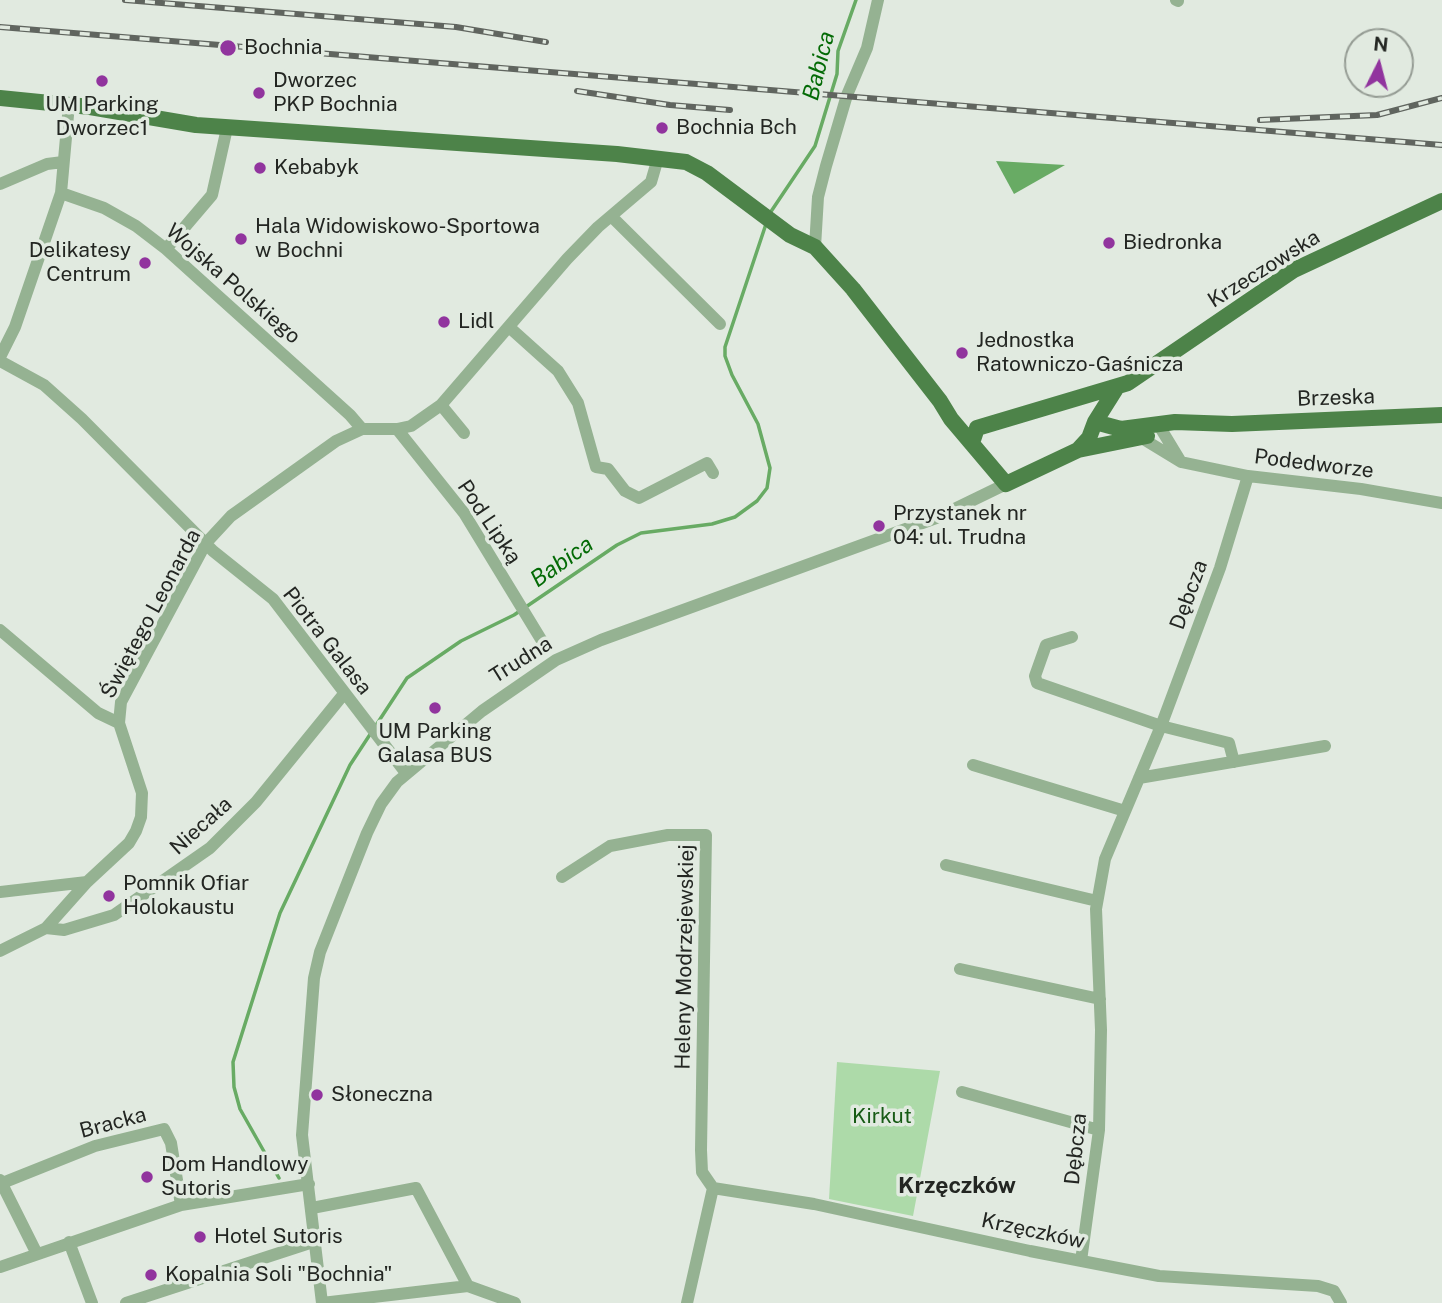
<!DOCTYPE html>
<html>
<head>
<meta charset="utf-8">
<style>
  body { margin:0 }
  #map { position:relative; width:1442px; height:1303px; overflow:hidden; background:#e1eae0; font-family:"Public Sans",sans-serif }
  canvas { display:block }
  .north { position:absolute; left:1344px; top:28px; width:70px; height:70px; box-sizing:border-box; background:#e1eae0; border:2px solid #959c94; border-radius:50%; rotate:6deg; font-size:19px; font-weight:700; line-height:28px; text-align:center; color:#232622 }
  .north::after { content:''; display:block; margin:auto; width:24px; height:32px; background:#91349e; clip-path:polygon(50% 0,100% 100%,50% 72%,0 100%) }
</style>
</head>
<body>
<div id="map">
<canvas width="1442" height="1303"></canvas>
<div class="north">N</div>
</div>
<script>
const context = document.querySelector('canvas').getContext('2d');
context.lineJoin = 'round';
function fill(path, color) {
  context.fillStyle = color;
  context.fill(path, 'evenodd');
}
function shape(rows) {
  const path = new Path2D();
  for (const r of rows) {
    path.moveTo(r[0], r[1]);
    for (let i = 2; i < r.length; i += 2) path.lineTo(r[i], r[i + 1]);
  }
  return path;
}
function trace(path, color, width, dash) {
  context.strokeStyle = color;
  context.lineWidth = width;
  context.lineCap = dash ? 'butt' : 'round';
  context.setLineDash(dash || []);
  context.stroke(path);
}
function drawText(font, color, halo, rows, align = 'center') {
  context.font = font + ' "Public Sans",sans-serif';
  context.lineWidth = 7;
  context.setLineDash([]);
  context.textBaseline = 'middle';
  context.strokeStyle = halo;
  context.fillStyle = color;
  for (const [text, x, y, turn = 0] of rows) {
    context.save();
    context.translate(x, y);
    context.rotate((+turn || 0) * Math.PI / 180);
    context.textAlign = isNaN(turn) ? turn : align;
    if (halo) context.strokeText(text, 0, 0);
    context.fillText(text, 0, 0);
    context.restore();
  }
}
fill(shape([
  [837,1062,940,1071,913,1216,829,1199]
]), '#addaa9');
fill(shape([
  [996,161,1065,165,1014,194]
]), '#68ab64');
trace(shape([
  [770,213,815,146,837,74,838,51,856,0],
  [279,1178,240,1109,234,1087,233,1062,280,913,350,765,407,678,461,641,514,615,617,545,641,533,712,524,735,517,757,501,767,488,770,468,758,424,732,375,725,356,725,347,766,224]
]), '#68ab64', 3.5);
trace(shape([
  [1176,0,1178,1],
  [0,184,47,164,63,162],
  [61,193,104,208,136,226,166,249,350,415,362,429],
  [611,216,720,324],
  [815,247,818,197,826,166,847,95,867,48,878,0],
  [166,249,212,195,227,128],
  [509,327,558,371,578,403,596,467,608,469,625,491,639,498,707,463,713,473],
  [0,357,15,327,61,193,69,104],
  [0,361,44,385,82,419,213,551,273,599,406,773],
  [441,405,464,433],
  [1158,424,1181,462],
  [397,429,464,513,542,641],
  [1140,437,1181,462,1248,476,1361,489,1442,503],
  [0,630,98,713,119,723],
  [1072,637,1046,645,1035,676,1037,683,1161,726,1229,743,1234,762],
  [973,765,1125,811],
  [1139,778,1325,746],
  [946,865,1097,901],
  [562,877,610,846,668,835,706,835,701,1150,702,1172,713,1188],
  [0,892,87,882],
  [46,928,64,930,114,915,210,848,256,802,343,695],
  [0,951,46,928,87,882,129,843,136,831,141,817,142,793,119,723,121,702,206,543,231,516,336,441,362,429,397,429,411,426,441,405,567,259,598,227,651,182,658,158],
  [960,969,1100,999],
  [962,1092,1099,1130],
  [0,1180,37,1254],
  [0,1184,95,1146,164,1129,171,1143,181,1205],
  [713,1188,814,1204,1030,1251,1159,1276,1318,1286,1334,1291,1341,1303],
  [312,1208,416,1188,468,1286],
  [69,1242,92,1303],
  [1081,1261,1099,1130,1101,1030,1096,909,1105,859,1161,726,1220,568,1248,476],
  [0,1267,181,1205,309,1184],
  [126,1303,316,1241],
  [322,1303,302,1135,314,978,320,952,367,833,381,804,397,782,482,711,556,660,601,640,936,518,1006,484],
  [322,1303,468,1286,515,1303],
  [687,1303,713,1188]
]), '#95b292', 12);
trace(shape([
  [0,98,90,107,196,125,617,154,686,162,707,173,790,235,815,247,853,289,940,401,951,419,1006,484,1078,450,1089,438,1095,422,1117,387],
  [1095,422,1121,429,1175,422,1232,424,1442,415],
  [972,443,977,428,1128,383,1294,270,1442,201],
  [1078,450,1147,436]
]), '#4d8349', 16);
const rail = shape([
  [125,0,456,27,546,42],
  [0,27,1442,145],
  [577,91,670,105,730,110],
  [1260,120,1377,115,1442,98]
]);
trace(rail, '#60655f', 6);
trace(rail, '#e1eae0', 3.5, [10]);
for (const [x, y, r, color] of [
  [228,48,9,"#91349e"],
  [102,81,7,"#91349e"],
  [259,93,7,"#91349e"],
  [662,128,7,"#91349e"],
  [260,168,7,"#91349e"],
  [241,239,7,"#91349e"],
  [1109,243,7,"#91349e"],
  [145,263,7,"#91349e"],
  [444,322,7,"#91349e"],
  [962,353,7,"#91349e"],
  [879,526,7,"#91349e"],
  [435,708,7,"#91349e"],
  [109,896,7,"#91349e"],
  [317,1095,7,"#91349e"],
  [147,1177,7,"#91349e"],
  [200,1237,7,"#91349e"],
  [151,1275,7,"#91349e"]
]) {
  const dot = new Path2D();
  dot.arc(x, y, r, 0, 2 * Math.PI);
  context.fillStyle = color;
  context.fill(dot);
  trace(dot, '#e1eae0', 2.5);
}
drawText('21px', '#232622', '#e1eae0', [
  ["Bochnia",244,48],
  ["Dworzec",273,81],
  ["PKP Bochnia",273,105],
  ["UM Parking",102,105,"center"],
  ["Dworzec1",102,129,"center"],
  ["Bochnia Bch",676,128],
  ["Kebabyk",274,168],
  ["Hala Widowiskowo-Sportowa",255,227],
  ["w Bochni",255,251],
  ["Biedronka",1123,243],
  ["Delikatesy",131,251,"right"],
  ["Centrum",131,275,"right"],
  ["Lidl",458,322],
  ["Jednostka",976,341],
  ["Ratowniczo-Gaśnicza",976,365],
  ["Przystanek nr",893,514],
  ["04: ul. Trudna",893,538],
  ["UM Parking",435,732,"center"],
  ["Galasa BUS",435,756,"center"],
  ["Pomnik Ofiar",123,884],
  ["Holokaustu",123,908],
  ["Słoneczna",331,1095],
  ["Dom Handlowy",161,1165],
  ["Sutoris",161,1189],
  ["Hotel Sutoris",214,1237],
  ["Kopalnia Soli \"Bochnia\"",165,1275]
], 'left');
drawText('21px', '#232622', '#e1eae0', [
  ["Krzeczowska",1264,269,-32],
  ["Wojska Polskiego",233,284,41],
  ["Brzeska",1336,398,-2],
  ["Podedworze",1314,464,7],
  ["Pod Lipką",489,522,56],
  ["Dębcza",1189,595,-70],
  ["Świętego Leonarda",151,614,-62],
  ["Piotra Galasa",327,641,52],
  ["Trudna",521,660,-32],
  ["Niecała",201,826,-42],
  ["Heleny Modrzejewskiej",685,957,-89],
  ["Bracka",113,1123,-15],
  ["Dębcza",1076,1149,-84],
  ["Krzęczków",1033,1231,12]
]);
drawText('21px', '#175b15', '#e1eae0', [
  ["Kirkut",882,1117]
]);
drawText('italic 23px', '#046b06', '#e1eae0', [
  ["Babica",819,66,-76],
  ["Babica",562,562,-35]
]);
drawText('bold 23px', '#232622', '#e1eae0', [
  ["Krzęczków",957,1186]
]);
</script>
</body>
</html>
